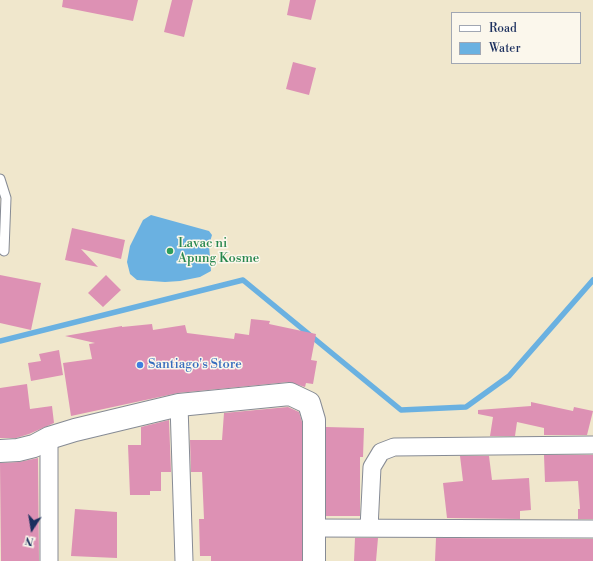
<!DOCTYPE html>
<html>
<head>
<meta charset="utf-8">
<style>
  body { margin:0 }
  #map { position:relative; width:593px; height:561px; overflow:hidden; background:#f0e7cc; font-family:"Libre Bodoni",serif }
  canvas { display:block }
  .legend { position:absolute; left:451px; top:12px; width:130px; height:52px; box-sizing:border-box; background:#fbf7ec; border:1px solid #a1a7b3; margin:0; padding:5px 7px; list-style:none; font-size:12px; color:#1b2f5e }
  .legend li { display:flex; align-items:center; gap:8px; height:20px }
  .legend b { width:20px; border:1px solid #a1a7b3 }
  .north { position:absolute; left:12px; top:509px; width:40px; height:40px; -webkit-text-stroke:3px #fbf7ec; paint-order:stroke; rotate:192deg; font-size:11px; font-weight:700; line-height:16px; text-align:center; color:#1b2f5e }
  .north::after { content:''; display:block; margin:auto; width:14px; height:18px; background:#1b2f5e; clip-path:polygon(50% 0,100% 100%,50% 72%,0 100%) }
</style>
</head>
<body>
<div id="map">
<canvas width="593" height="561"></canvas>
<ul class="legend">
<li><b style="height:5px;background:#fff"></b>Road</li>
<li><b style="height:11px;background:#6ab1e1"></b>Water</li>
</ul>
<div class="north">N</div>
</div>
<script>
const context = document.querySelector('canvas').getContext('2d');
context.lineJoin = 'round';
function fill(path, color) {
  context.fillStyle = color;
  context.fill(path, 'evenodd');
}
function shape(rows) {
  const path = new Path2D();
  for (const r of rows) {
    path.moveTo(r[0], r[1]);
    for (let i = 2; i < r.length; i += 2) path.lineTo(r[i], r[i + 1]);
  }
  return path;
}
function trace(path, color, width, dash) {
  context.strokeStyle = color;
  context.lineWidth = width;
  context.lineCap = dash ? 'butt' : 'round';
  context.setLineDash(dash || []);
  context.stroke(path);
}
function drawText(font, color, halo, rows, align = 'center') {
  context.font = font + ' "Libre Bodoni",serif';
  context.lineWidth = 3;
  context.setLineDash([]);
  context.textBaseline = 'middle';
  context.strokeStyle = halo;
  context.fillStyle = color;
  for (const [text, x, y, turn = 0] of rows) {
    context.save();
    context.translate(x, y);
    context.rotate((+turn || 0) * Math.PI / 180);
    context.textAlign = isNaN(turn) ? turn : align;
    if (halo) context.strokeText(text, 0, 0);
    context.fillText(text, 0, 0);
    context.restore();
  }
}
fill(shape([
  [151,215,209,231,212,235,209,245,211,271,200,277,180,281,165,282,137,280,130,274,127,262,130,246,143,220]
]), '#6ab1e1');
trace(shape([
  [0,341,243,280,401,410,466,407,509,376,593,280]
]), '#6ab1e1', 5.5);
fill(shape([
  [63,0,138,0,133,21,62,7],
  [172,0,193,0,184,37,164,32],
  [290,0,316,0,311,20,287,15],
  [293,62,316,68,309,95,286,89],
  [72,228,125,240,121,259,81,249,98,267,65,260],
  [0,275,41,283,31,330,0,323],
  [106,275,121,290,103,307,88,293],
  [251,319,270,321,269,324,316,334,311,360,317,361,313,384,306,383,305,387,289,382,178,393,71,416,63,363,92,359,89,344,95,343,65,336,122,326,122,327,152,324,153,330,185,325,187,333,234,339,235,333,249,335],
  [59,350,63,375,31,381,28,363,41,361,39,354],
  [27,384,30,409,52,406,54,423,29,434,16,438,0,438,0,388],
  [531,402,573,411,574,407,593,411,587,435,544,435,544,428,517,422,515,436,490,436,493,417,478,414,478,410,531,406],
  [288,407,299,412,302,422,302,561,211,561,211,556,200,556,199,519,204,519,202,472,191,472,190,440,222,440,224,413],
  [169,420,171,472,161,472,161,491,150,491,150,495,130,495,128,445,141,445,141,427],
  [326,427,364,428,363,457,360,457,360,516,326,516],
  [544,455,593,455,593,519,578,519,578,509,580,509,578,481,545,482],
  [460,456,489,456,492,480,529,478,531,510,520,511,520,519,447,518,443,483,463,481],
  [38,458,39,561,1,561,0,463,19,462],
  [75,509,117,512,117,558,71,556],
  [355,538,378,538,376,561,354,561],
  [436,538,593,539,593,561,435,561]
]), '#dd91b4');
const lane = shape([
  [0,179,6,198,4,251]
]);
const street = shape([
  [179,405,184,561],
  [313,528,593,529],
  [369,528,372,467,381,452,394,447,593,445],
  [49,561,49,438]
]);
const secondary = shape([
  [0,451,18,450,34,446,49,438,75,430,179,405,290,394,309,403,314,420,314,561]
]);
trace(lane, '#868b95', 11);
trace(street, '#868b95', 19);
trace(secondary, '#868b95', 24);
trace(lane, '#fff', 9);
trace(street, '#fff', 17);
trace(secondary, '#fff', 22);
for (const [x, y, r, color] of [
  [170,251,4,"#2e9e5b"],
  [140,365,4,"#3f7fe0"]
]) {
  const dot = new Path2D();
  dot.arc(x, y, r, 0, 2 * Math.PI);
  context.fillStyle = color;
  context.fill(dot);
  trace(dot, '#fbf7ec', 1.5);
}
drawText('13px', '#27864d', '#fbf7ec', [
  ["Lavac ni",178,244],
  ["Apung Kosme",178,259]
], 'left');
drawText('13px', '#366cbe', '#fbf7ec', [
  ["Santiago's Store",148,365]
], 'left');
</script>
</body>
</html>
